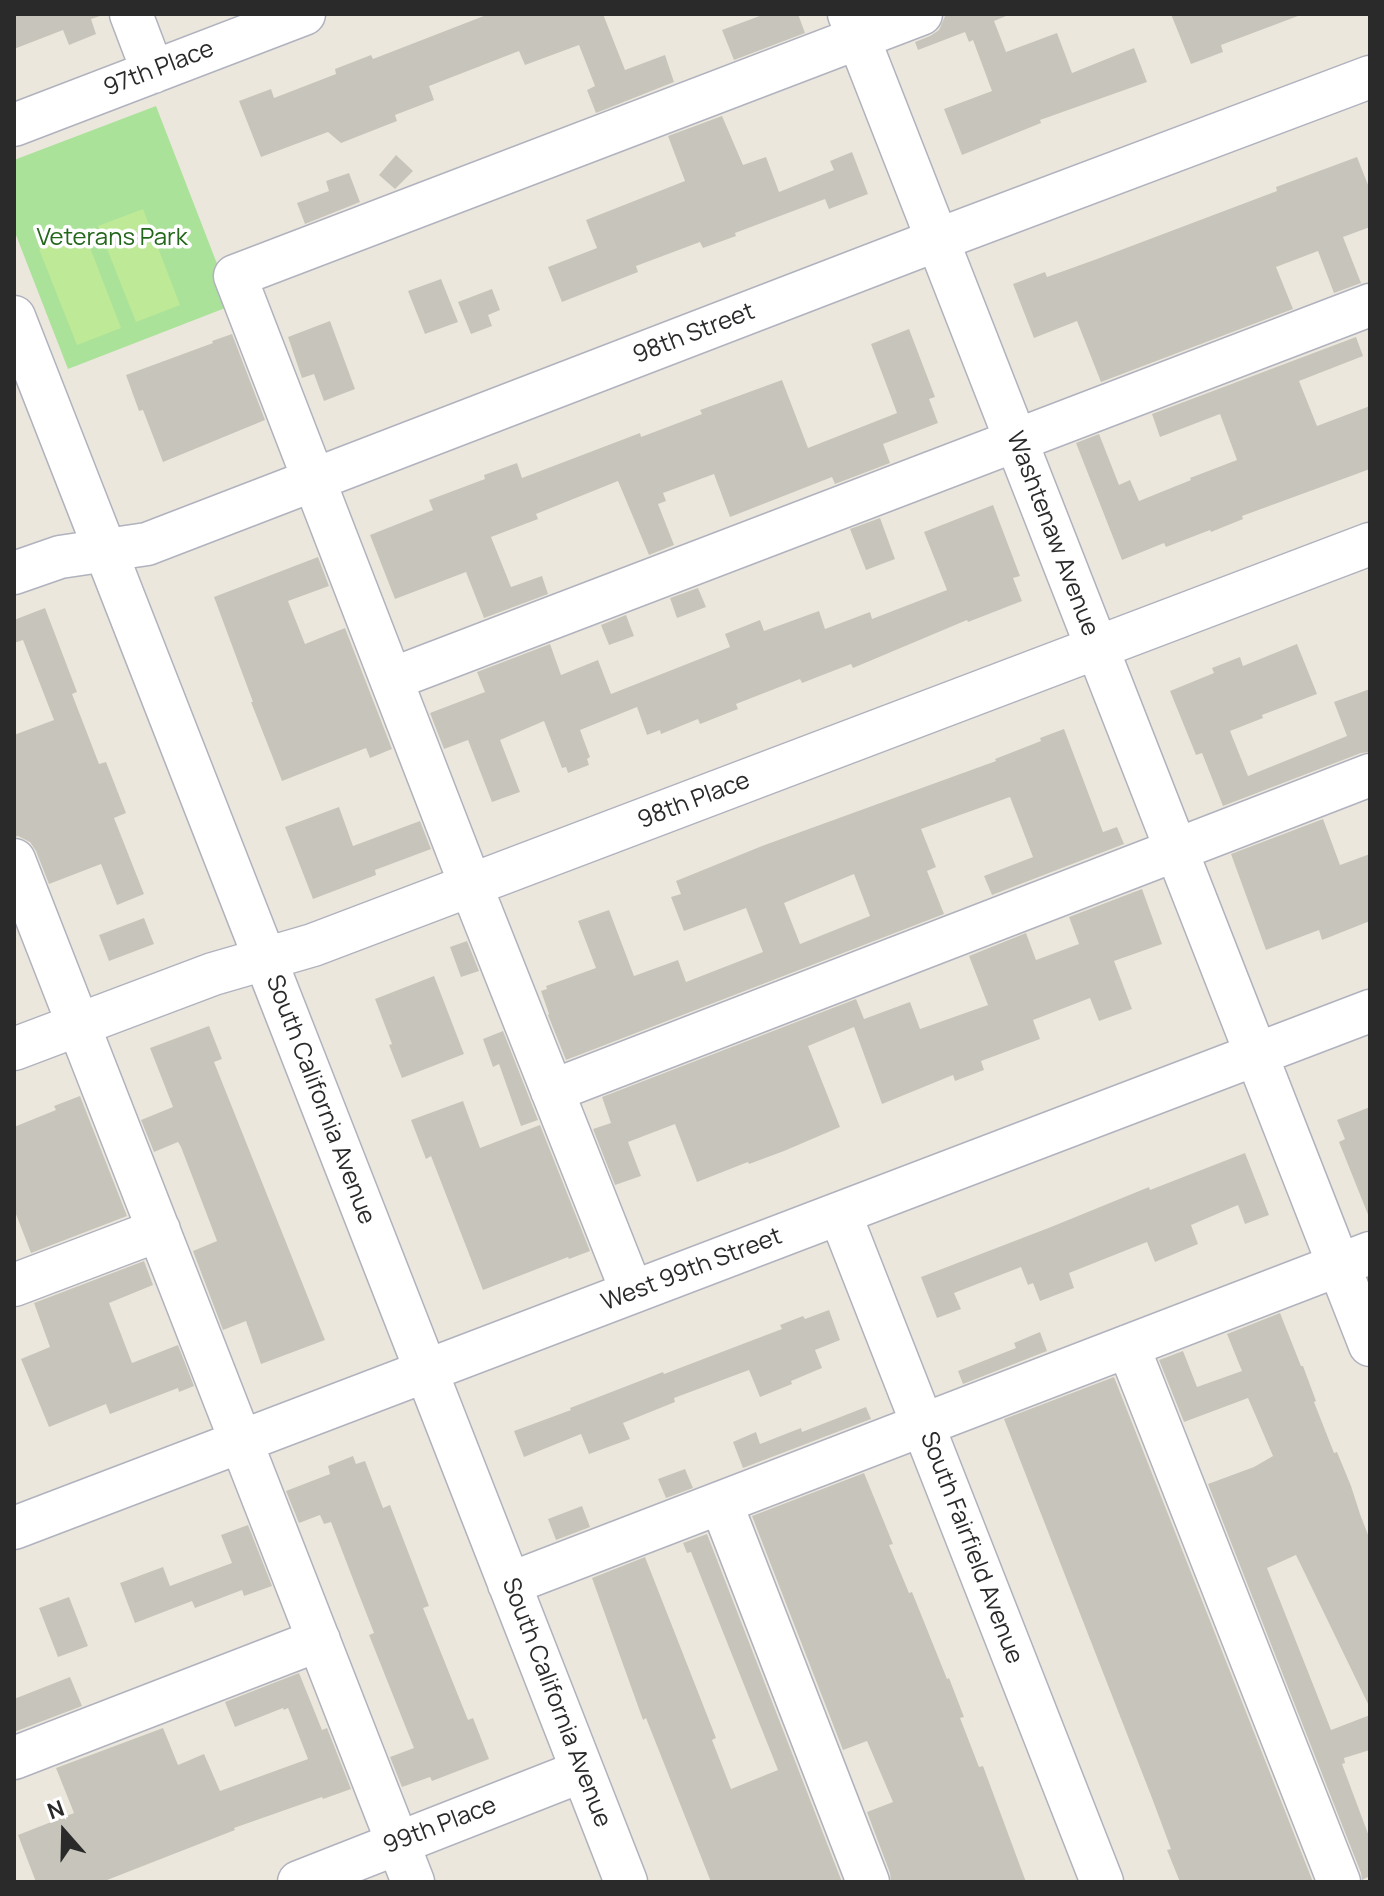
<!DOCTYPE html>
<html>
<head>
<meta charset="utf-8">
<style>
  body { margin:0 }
  #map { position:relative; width:1384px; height:1896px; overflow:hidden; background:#ece7dd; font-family:Manrope,sans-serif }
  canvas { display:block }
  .frame { position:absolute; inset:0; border:16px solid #2a2a2a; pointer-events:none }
  .north { position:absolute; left:24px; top:1792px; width:80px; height:80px; -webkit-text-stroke:6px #fff; paint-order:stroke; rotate:340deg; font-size:22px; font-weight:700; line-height:32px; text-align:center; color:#2a2a2a }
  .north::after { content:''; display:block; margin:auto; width:28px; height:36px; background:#2a2a2a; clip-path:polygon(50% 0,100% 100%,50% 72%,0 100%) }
</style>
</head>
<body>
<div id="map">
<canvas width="1384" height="1896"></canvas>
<div class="frame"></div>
<div class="north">N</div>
</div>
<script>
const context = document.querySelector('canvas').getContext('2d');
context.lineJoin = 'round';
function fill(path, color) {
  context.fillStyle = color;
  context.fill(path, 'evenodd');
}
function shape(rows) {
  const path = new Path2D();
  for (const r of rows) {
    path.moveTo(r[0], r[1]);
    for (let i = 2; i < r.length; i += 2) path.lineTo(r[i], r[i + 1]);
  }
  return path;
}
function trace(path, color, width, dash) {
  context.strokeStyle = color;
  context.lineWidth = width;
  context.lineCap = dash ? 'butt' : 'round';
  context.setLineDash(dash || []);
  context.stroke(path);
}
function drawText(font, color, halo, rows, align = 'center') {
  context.font = font + ' Manrope,sans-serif';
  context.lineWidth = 7;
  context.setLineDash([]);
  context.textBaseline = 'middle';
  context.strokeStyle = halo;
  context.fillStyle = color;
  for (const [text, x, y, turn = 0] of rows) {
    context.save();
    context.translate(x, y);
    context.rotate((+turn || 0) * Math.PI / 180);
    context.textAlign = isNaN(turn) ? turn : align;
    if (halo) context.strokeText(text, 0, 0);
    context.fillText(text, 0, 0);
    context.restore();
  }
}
fill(shape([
  [156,106,233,305,68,369,14,230,14,160]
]), '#abe29a');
fill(shape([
  [143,209,180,305,136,322,98,226],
  [84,232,121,328,77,345,39,249]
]), '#bee996');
fill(shape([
  [14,14,99,14,100,16,91,19,96,34,69,45,63,30,14,49],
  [489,14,603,14,625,70,665,55,674,82,596,113,587,90,595,86,579,45,525,65,519,51,429,86,434,100,395,115,397,121,341,143,328,132,261,157,239,101,271,89,274,98,336,74,335,69,371,55,373,59],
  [765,14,798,14,805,33,734,60,722,30],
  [950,14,1006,14,1006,16,994,21,1006,52,1057,33,1072,73,1134,48,1147,82,1040,120,1041,123,962,155,944,109,992,91,973,40,969,42,965,32,918,50,915,42,930,36,939,30,945,16],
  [1171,14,1297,14,1298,16,1221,45,1223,52,1191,64],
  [722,116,743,165,766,157,779,192,834,170,830,161,852,152,868,194,829,209,825,199,735,233,736,236,703,248,700,242,636,266,638,272,562,302,548,267,597,248,586,220,685,181,668,136],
  [396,155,413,171,395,189,379,175],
  [1357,157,1370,190,1370,227,1343,237,1361,283,1334,293,1318,251,1276,267,1293,309,1101,382,1077,321,1034,338,1013,284,1045,272,1047,277,1097,259,1277,191,1276,187],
  [349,173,360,202,305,224,297,203,329,191,326,181],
  [441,279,458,322,425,334,408,291],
  [492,289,500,310,488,315,492,326,471,334,458,302],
  [330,321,355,389,324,401,314,374,302,378,288,337],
  [909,329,935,397,929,399,938,423,883,444,890,463,835,484,832,477,730,517,714,474,663,493,666,501,658,504,674,545,649,555,618,481,536,514,538,519,491,537,511,587,542,576,548,594,484,618,466,572,395,599,370,535,433,510,429,500,485,479,484,475,517,463,522,478,640,433,641,437,702,414,700,410,782,380,808,448,897,413,871,344],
  [232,334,265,420,163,462,143,410,139,411,126,375,213,343,212,341],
  [1356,337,1363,356,1299,381,1317,426,1370,406,1370,469,1242,516,1243,519,1211,532,1210,530,1166,547,1164,543,1122,560,1076,443,1099,434,1119,485,1130,480,1139,501,1191,480,1190,478,1237,460,1220,414,1160,437,1152,414],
  [993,505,1020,576,1013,578,1022,601,968,622,967,620,853,668,851,664,802,683,800,679,736,704,738,709,700,724,698,719,661,734,660,730,647,735,637,707,580,730,590,757,587,759,589,765,568,773,566,767,562,768,544,721,500,740,520,792,492,802,468,740,444,749,430,713,485,692,477,672,550,644,561,675,598,660,611,694,730,647,725,634,760,620,764,631,819,611,825,629,870,612,872,619,947,590,924,532],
  [880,518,895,559,866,570,850,529],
  [318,557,329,586,288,601,305,644,345,628,392,749,370,758,366,748,282,781,251,702,253,702,214,597],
  [698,588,706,607,677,618,670,598],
  [45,608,77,692,72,694,99,764,106,762,126,813,114,818,144,894,117,905,101,864,49,884,36,851,30,842,18,836,14,837,14,735,54,720,23,640,14,643,14,620],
  [626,615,634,636,609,645,601,625],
  [1297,644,1317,694,1262,715,1263,718,1230,731,1248,776,1347,736,1334,702,1370,689,1370,752,1361,753,1223,806,1202,753,1196,755,1170,691,1214,673,1212,668,1240,657,1243,666],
  [1064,729,1103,832,1117,827,1124,844,992,895,984,876,1033,857,1010,797,921,829,936,867,927,871,944,914,566,1060,548,1015,549,1014,541,991,547,989,546,986,596,968,578,921,609,910,634,976,678,960,686,982,763,952,746,908,684,931,671,897,681,894,676,881,762,846,996,761,995,759,1041,741,1040,738],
  [854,874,870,916,800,944,784,903],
  [339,807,353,846,420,821,431,849,375,870,376,875,313,899,285,827],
  [1323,819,1340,865,1370,854,1370,921,1322,940,1319,930,1266,950,1231,854],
  [1142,889,1162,944,1114,961,1132,1009,1099,1021,1090,998,1033,1020,1040,1039,981,1061,984,1070,955,1081,953,1075,882,1104,854,1027,808,1046,840,1127,784,1151,749,1164,748,1162,697,1182,675,1124,628,1142,641,1176,615,1185,593,1129,611,1123,602,1097,856,999,864,1019,910,1002,920,1029,988,1005,969,956,1026,933,1036,960,1079,944,1069,917],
  [144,918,154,944,109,961,99,935],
  [467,941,479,971,461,977,450,947],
  [434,976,464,1054,402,1078,389,1045,392,1044,375,999],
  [209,1026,222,1059,214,1062,325,1340,261,1364,246,1321,223,1330,193,1251,217,1241,181,1147,178,1142,154,1152,141,1120,173,1107,150,1048],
  [503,1031,538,1120,521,1126,499,1064,493,1067,483,1039],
  [80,1096,127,1216,31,1253,14,1209,14,1127,56,1110,54,1106],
  [463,1101,480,1148,540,1125,590,1251,569,1259,568,1257,483,1290,431,1156,426,1159,411,1120],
  [1370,1107,1370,1217,1369,1217,1339,1142,1345,1139,1337,1120],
  [1245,1153,1269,1215,1245,1224,1238,1205,1191,1225,1198,1244,1155,1262,1147,1242,1069,1273,1074,1288,1040,1301,1033,1283,1028,1285,1021,1267,954,1293,961,1309,937,1318,921,1277,1051,1227,1149,1187,1150,1190],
  [144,1261,153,1285,109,1303,132,1363,178,1345,194,1386,179,1392,178,1388,110,1414,106,1404,49,1427,21,1359,50,1347,34,1303],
  [829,1310,840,1340,815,1350,822,1368,791,1381,792,1384,760,1397,749,1370,674,1398,675,1402,623,1423,630,1439,589,1454,581,1434,524,1457,514,1431,571,1410,570,1408,663,1372,664,1374,782,1329,780,1325,803,1316,805,1319],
  [1280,1313,1301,1366,1303,1366,1316,1401,1314,1402,1334,1453,1337,1452,1351,1486,1360,1514,1370,1540,1370,1708,1296,1555,1267,1568,1331,1730,1370,1715,1370,1750,1344,1758,1345,1763,1342,1764,1370,1839,1370,1876,1362,1880,1361,1873,1208,1484,1254,1467,1273,1456,1248,1398,1184,1422,1159,1360,1183,1351,1197,1387,1242,1371,1227,1334],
  [1040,1332,1047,1351,963,1384,958,1371,1016,1348,1014,1343],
  [1114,1377,1313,1882,1180,1882,1167,1850,1171,1849,1152,1798,1004,1419],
  [866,1407,871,1419,743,1468,733,1442,756,1432,760,1444,801,1428,802,1432],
  [353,1456,356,1464,365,1461,383,1508,390,1505,429,1606,423,1608,468,1720,473,1718,489,1759,432,1781,430,1777,402,1787,390,1757,414,1748,369,1635,374,1633,356,1587,331,1522,324,1524,320,1515,299,1523,286,1491,330,1474,328,1466],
  [685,1469,693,1488,666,1498,658,1479],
  [864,1473,893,1544,889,1545,909,1593,912,1592,947,1679,949,1678,964,1717,960,1718,979,1767,983,1766,1026,1882,891,1882,890,1873,867,1812,893,1802,867,1741,843,1750,752,1516],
  [582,1506,590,1527,556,1540,548,1519],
  [248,1525,272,1586,244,1596,242,1590,195,1608,192,1601,135,1623,120,1583,163,1567,170,1586,232,1563,221,1535],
  [707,1534,842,1882,711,1882,646,1718,643,1720,592,1578,645,1557,716,1738,712,1740,731,1789,778,1770,691,1552,687,1553,683,1543],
  [69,1597,88,1646,58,1657,39,1608],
  [299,1673,322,1730,327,1728,351,1789,323,1799,322,1797,234,1828,235,1830,102,1882,36,1882,18,1835,74,1813,56,1768,163,1728,178,1765,204,1754,220,1791,308,1759,288,1708,284,1710,283,1708,235,1727,225,1702],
  [70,1677,82,1706,14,1732,14,1699]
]), '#c7c5bb');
const minor = shape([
  [131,14,153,72],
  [849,14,1370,1345],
  [14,125,304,14],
  [14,317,626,1882],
  [14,573,60,557,147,544,937,240,1370,77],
  [392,679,1370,305],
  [14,860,413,1882],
  [14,1049,213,974,313,945,1370,544],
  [552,1091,1370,775],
  [840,1214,1102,1882],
  [14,1285,159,1230],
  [632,1292,471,886,235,276,921,14],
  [1128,1346,1339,1882],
  [721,1503,868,1882],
  [14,1528,1370,1011],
  [509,1584,1370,1253],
  [14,1758,319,1640],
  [299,1882,582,1771]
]);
trace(minor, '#b0b2be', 45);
trace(minor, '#fff', 42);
drawText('24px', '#2a2a2a', '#fff', [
  ["97th Place",159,69,-21],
  ["98th Street",694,334,-21],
  ["Washtenaw Avenue",1052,534,69],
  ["98th Place",694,801,-21],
  ["South California Avenue",320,1100,69],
  ["West 99th Street",692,1270,-21],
  ["South Fairfield Avenue",971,1548,69],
  ["South California Avenue",556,1703,69],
  ["99th Place",440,1826,-21]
]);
drawText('24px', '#23671b', '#fff', [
  ["Veterans Park",112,238]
]);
</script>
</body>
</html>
